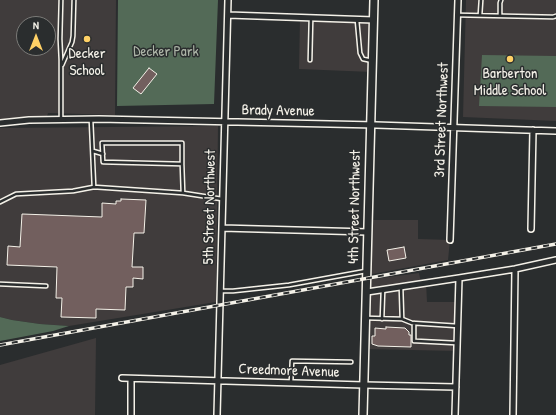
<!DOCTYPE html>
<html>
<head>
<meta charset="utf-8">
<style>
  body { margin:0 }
  #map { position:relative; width:556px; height:415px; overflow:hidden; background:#2a2d2e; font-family:"Patrick Hand",sans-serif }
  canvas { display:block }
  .north { position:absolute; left:16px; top:16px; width:40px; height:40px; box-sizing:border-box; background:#2a2d2e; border:1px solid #7b7b78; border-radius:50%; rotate:0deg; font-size:11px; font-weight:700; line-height:16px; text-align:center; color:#f4f1e8 }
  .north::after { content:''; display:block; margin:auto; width:14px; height:18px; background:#ffd166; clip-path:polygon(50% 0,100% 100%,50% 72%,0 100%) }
</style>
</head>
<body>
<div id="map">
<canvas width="556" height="415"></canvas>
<div class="north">N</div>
</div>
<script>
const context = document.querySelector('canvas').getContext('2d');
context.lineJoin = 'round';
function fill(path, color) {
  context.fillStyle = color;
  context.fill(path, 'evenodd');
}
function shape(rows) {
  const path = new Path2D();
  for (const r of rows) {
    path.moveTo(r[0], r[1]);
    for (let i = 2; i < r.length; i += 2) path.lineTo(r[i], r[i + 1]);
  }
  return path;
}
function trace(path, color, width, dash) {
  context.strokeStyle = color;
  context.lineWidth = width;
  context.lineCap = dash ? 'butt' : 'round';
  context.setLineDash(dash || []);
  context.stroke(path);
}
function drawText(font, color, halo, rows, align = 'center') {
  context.font = font + ' "Patrick Hand",sans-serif';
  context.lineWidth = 3;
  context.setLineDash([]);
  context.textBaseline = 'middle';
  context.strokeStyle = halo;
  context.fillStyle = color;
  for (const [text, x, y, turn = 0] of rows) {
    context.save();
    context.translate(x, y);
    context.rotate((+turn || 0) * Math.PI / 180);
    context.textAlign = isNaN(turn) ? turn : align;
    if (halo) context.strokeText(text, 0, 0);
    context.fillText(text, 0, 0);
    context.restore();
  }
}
fill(shape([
  [0,0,116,0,115,115,48,113,46,120,0,123],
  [24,24,48,24,48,48,24,48],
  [466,0,556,0,556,121,463,117],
  [300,18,374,20,372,72,299,69],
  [218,126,216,302,69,326,40,324,12,320,0,317,0,128],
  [368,220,418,220,418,239,450,240,448,260,367,275],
  [419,273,421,283,426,282,427,302,459,302,457,351,365,349,367,280],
  [96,338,95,415,0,415,0,365]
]), '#403c3c');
fill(shape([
  [118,0,218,0,214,104,117,106],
  [482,55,556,56,556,107,479,106],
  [0,317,12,320,40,324,69,326,53,331,0,341]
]), '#536a57');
const building = shape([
  [149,68,157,74,141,94,133,88,149,68],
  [121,199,146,200,144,233,134,233,132,267,143,267,143,279,133,278,133,287,126,287,125,310,96,309,96,318,61,317,62,298,56,298,57,267,7,265,8,246,20,247,22,214,102,217,102,203,116,204,116,201,121,201,121,199],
  [404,247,406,258,389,261,387,250,404,247],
  [386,327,405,328,409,332,409,335,411,335,411,347,378,346,372,344,372,336,375,336,375,328,386,329,386,327]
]);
fill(building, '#725f5e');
trace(building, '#f4f1e8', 1);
const service = shape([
  [458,15,553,17,556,16],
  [480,15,481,0],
  [500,15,500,3,501,0],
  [357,20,360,53,363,59,368,60,372,61],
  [310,60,311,19],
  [62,65,72,42,73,36,74,0],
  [61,119,61,60,60,39,61,0],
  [91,120,94,187],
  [102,143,182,143,182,164,103,162,102,143],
  [93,151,103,154],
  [182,164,183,193],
  [0,202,16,194,73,191,94,187,183,193,222,199],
  [0,284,46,286],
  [401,287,402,319],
  [221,291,233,291,289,285,366,271],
  [366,318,402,319,412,323,458,326],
  [382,319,383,290],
  [414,323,414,341,416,341,456,343],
  [291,382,292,361,351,362]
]);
const minor = shape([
  [228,15,374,20],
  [0,123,29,120,99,119,376,125,556,131],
  [222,228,368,232],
  [531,229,533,130],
  [450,240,458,0],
  [367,292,459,278,515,269,556,260],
  [122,378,364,385,456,387],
  [131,415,131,379],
  [217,415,228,0],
  [455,415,459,278],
  [513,415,515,269]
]);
const tertiary = shape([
  [363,415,374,0]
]);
trace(service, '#f4f1e8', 5.5);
trace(minor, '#f4f1e8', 8);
trace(tertiary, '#f4f1e8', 10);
trace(service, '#2a2d2e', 2.5);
trace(minor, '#2a2d2e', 5);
trace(tertiary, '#2a2d2e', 7);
const rail = shape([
  [0,345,556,244]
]);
trace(rail, '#f4f1e8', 3.5);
trace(rail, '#2a2d2e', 2, [6]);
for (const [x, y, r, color] of [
  [87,39,4,"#ffd166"],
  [510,59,4,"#ffd166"]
]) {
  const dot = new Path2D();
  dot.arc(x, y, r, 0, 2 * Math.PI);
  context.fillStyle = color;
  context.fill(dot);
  trace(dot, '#2a2d2e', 1.5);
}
drawText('15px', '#acb4a7', '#2a2d2e', [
  ["Decker Park",166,52]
]);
drawText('15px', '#f4f1e8', '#2a2d2e', [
  ["Decker",87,54],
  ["School",87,71],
  ["Barberton",510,74],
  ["Middle School",510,91]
]);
drawText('15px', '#f4f1e8', '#2a2d2e', [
  ["Brady Avenue",278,111,1],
  ["3rd Street Northwest",442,120,-88],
  ["5th Street Northwest",210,207,-89],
  ["4th Street Northwest",355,207,-89],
  ["Creedmore Avenue",289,371,2]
]);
</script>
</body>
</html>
